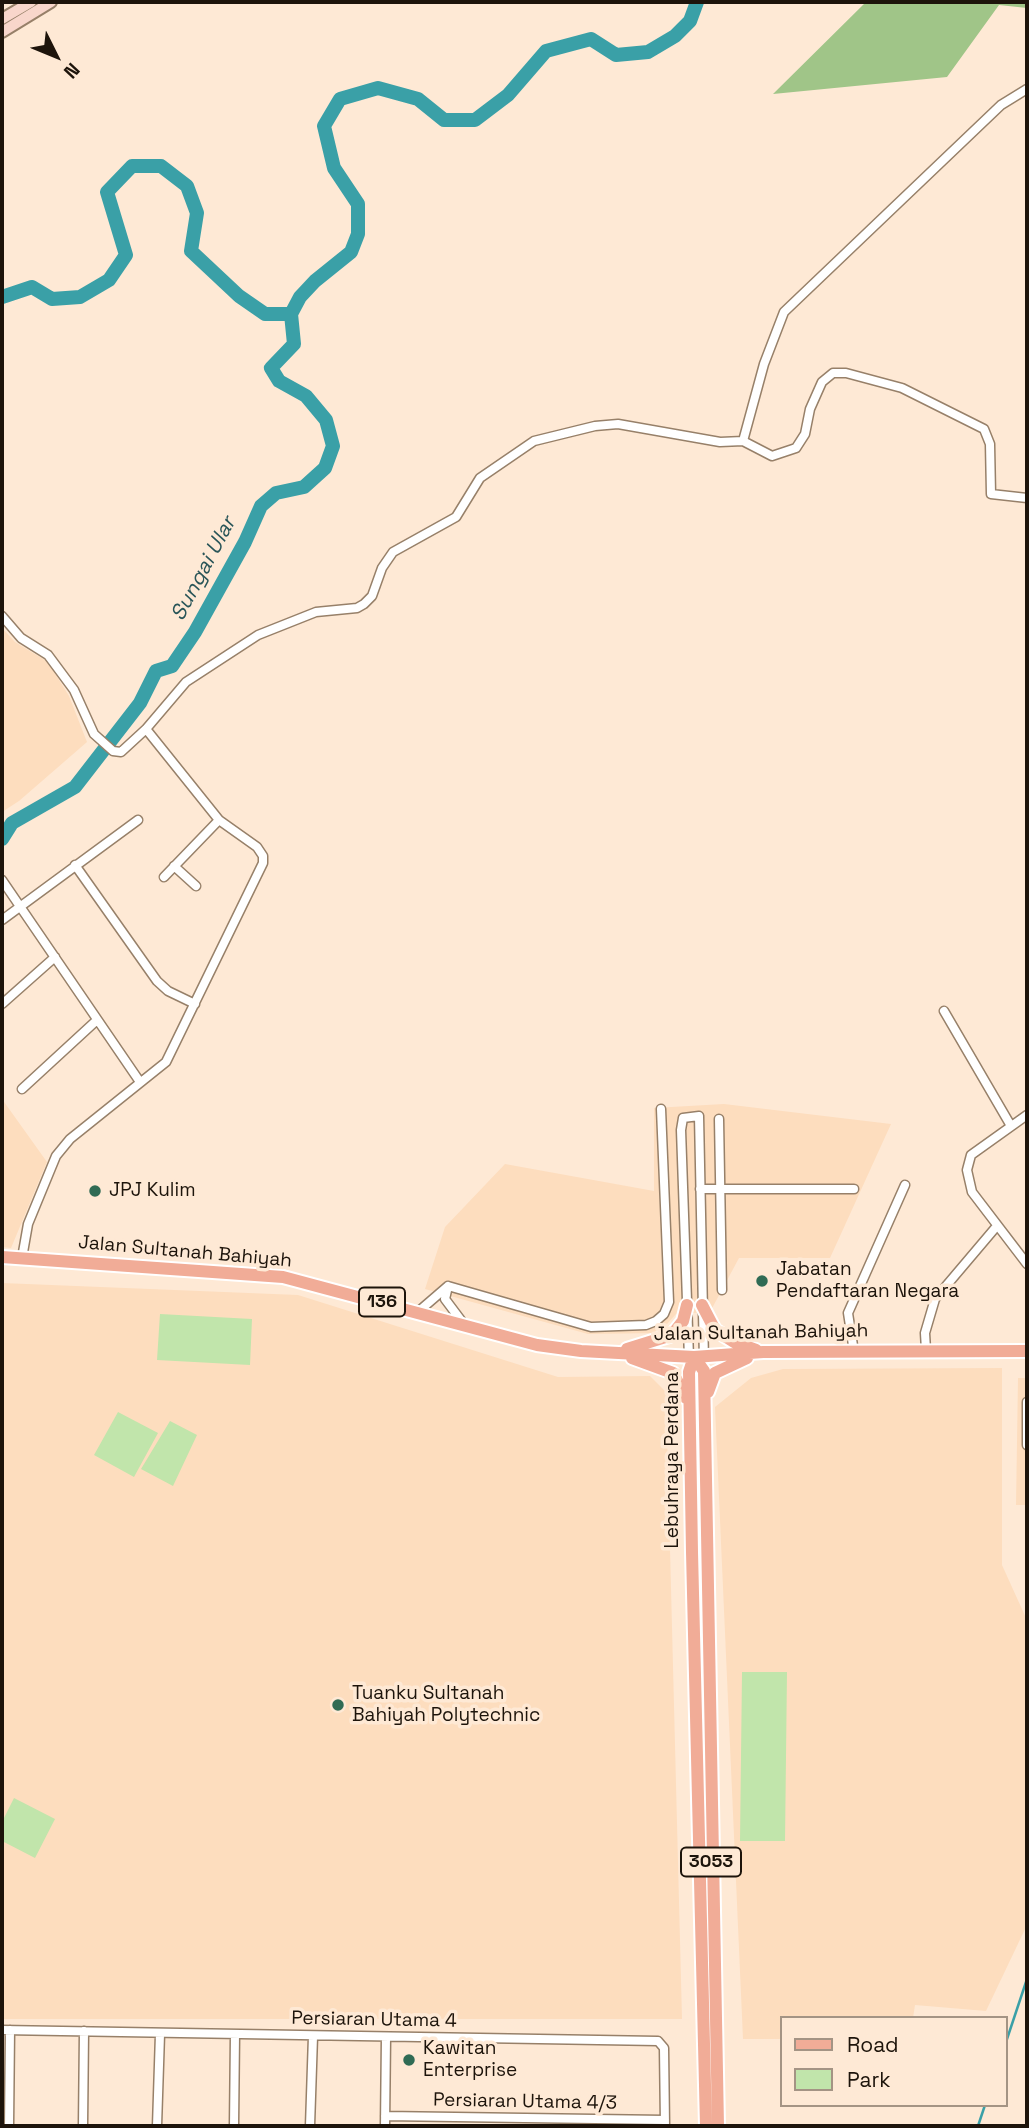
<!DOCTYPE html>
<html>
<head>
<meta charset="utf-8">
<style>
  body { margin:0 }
  #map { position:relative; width:1029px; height:2128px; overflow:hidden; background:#fee9d5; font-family:"Space Grotesk",sans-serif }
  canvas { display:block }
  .frame { position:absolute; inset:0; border:4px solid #1d140b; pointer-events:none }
  .legend { position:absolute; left:780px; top:2016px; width:228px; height:91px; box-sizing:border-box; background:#fee9d5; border:2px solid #a49484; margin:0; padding:9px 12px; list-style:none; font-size:21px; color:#1d140b }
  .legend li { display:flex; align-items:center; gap:14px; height:35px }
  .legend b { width:35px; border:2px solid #a49484 }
  .north { position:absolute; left:21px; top:21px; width:70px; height:70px; -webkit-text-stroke:5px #fee9d5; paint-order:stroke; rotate:133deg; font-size:19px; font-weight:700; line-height:28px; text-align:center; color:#1d140b }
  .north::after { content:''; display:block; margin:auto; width:24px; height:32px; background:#1d140b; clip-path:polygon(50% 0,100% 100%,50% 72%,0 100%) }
</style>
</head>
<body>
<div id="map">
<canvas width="1029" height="2128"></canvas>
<div class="frame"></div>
<ul class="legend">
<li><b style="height:9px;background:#f1ac97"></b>Road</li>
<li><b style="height:19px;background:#c1e5ab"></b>Park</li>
</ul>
<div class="north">N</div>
</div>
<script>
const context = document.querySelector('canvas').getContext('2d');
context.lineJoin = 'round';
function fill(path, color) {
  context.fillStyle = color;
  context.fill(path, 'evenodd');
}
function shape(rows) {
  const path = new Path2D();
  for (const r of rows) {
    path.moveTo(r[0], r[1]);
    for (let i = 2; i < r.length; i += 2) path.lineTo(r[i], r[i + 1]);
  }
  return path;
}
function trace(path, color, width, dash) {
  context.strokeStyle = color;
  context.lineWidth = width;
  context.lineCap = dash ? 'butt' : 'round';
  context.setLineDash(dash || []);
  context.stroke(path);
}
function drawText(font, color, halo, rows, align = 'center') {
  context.font = font + ' "Space Grotesk",sans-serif';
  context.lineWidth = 7;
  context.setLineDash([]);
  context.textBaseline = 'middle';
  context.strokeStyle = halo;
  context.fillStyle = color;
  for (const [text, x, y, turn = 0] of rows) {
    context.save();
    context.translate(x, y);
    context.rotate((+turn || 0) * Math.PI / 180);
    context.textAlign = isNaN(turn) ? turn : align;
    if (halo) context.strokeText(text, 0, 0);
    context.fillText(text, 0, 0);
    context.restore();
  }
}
fill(shape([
  [2,628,15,642,48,662,69,696,87,742,19,801,2,812],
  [2,1099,47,1162,11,1248,2,1247],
  [724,1104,891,1124,830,1258,739,1258,710,1312,676,1314,659,1333,588,1334,425,1289,445,1227,505,1164,654,1191,654,1108],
  [2,1283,298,1295,558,1377,650,1376,666,1392,682,2019,2,2019],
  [1002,1368,1002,1565,1026,1618,1026,1927,986,2011,915,2005,913,2018,782,2018,782,2039,743,2039,715,1407,751,1378,783,1369],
  [1018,1378,1027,1378,1027,1505,1016,1505]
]), '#fdddbe');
fill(shape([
  [160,1314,252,1319,250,1365,157,1360],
  [118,1412,158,1433,134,1477,94,1455],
  [170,1421,197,1435,173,1486,141,1469],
  [742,1672,787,1672,785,1841,740,1841],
  [14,1798,55,1819,35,1858,2,1841,2,1822]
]), '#c1e5ab');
fill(shape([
  [866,2,1027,2,1027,8,999,5,947,77,773,94]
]), '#a0c588');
trace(shape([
  [1006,2042,1027,1979],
  [978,2126,985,2105]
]), '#3aa0a7', 2.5);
trace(shape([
  [2,297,32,287,52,299,80,297,109,280,126,255,107,192,132,166,161,166,187,186,197,213,191,251,239,296,265,314,291,314],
  [291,314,300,297,315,281,351,252,358,234,358,204,334,168,324,126,340,99,378,88,418,99,444,120,475,120,508,95,546,51,591,39,616,55,648,52,675,36,690,21,697,2],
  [2,839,12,823,75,787,140,703,156,671,172,666,195,632,245,542,261,506,276,493,304,487,325,468,333,446,326,420,306,396,279,381,271,368,294,344,291,314]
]), '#3aa0a7', 14);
const street = shape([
  [743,441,772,456,796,448,805,434,810,409,822,382,833,373,846,373,902,388,984,429,990,444,991,494,1027,498],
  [2,616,21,638,48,655,74,690,94,734,113,751,121,752,146,729,186,682,258,635,316,612,357,608,364,604,372,596,382,568,393,552,456,517,480,478,534,441,595,426,618,424,720,442,743,441,764,364,784,312,1001,105,1027,89],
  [75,865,157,981,168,991,195,1004],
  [174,866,196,886],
  [164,877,219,820],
  [2,880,140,1082],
  [2,920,138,820],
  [2,1004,55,957],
  [944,1011,1011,1126],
  [22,1089,97,1020],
  [1027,1115,971,1155,967,1170,972,1192,1027,1264],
  [719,1119,722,1290],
  [700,1189,854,1189],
  [22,1258,28,1224,56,1156,70,1139,166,1062,263,863,263,856,257,847,219,820,146,729],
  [448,1286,591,1327,646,1325,656,1321,664,1314,669,1302,661,1109],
  [419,1311,448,1286,445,1299,463,1323],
  [926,1350,925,1333,935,1299,996,1227],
  [854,1352,848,1313,905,1185],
  [689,1358,681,1130,683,1118,699,1116,704,1361],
  [1027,1402,1027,1445],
  [2,2030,658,2041,664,2048,665,2126],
  [385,2116,665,2120],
  [9,2126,10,2030],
  [83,2126,84,2031],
  [157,2126,160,2034],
  [234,2126,235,2034],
  [310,2126,313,2036],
  [385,2126,386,2037]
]);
const secondary = shape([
  [2,19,31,2],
  [2,32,51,2]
]);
const primary = shape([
  [2,1257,283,1277,537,1345,581,1351,694,1357,763,1352,1027,1351],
  [702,1305,715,1330,734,1342,756,1350],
  [627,1349,672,1335,683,1321,687,1305],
  [694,1357,704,1371,718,2126],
  [694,1357,689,1372,692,1552,706,2126],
  [632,1358,673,1373,686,1398],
  [708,1392,715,1373,747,1358]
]);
trace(street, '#978069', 11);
trace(secondary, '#978069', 14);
trace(primary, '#fff', 16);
trace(street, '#fff', 8);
trace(secondary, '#f8d6cb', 10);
trace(primary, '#f1ac97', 12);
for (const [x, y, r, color] of [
  [95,1191,7,"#306b54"],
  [762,1281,7,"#306b54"],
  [338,1705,7,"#306b54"],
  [409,2060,7,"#306b54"]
]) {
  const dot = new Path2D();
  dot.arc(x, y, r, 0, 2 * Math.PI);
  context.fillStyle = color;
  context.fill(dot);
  trace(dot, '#fee9d5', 2.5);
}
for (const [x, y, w] of [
  [382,1302,46],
  [711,1862,60]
]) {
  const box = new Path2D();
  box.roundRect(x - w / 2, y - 14.5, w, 29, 5);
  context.fillStyle = '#fee9d5';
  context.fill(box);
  trace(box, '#1d140b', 2);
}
drawText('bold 18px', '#1d140b', null, [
  ["136",382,1302],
  ["3053",711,1862]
]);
drawText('19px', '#1d140b', '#fee9d5', [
  ["JPJ Kulim",109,1191],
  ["Jabatan",776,1270],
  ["Pendaftaran Negara",776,1292],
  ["Tuanku Sultanah",352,1694],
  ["Bahiyah Polytechnic",352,1716],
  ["Kawitan",423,2049],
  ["Enterprise",423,2071]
], 'left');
drawText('19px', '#1d140b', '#fee9d5', [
  ["Jalan Sultanah Bahiyah",185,1252,5],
  ["Jalan Sultanah Bahiyah",761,1333,-1],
  ["Lebuhraya Perdana",673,1460,-90],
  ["Persiaran Utama 4",374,2020,1],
  ["Persiaran Utama 4/3",525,2102,1]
]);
drawText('italic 21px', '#295558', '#fee9d5', [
  ["Sungai Ular",204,569,-62]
]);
</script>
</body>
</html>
